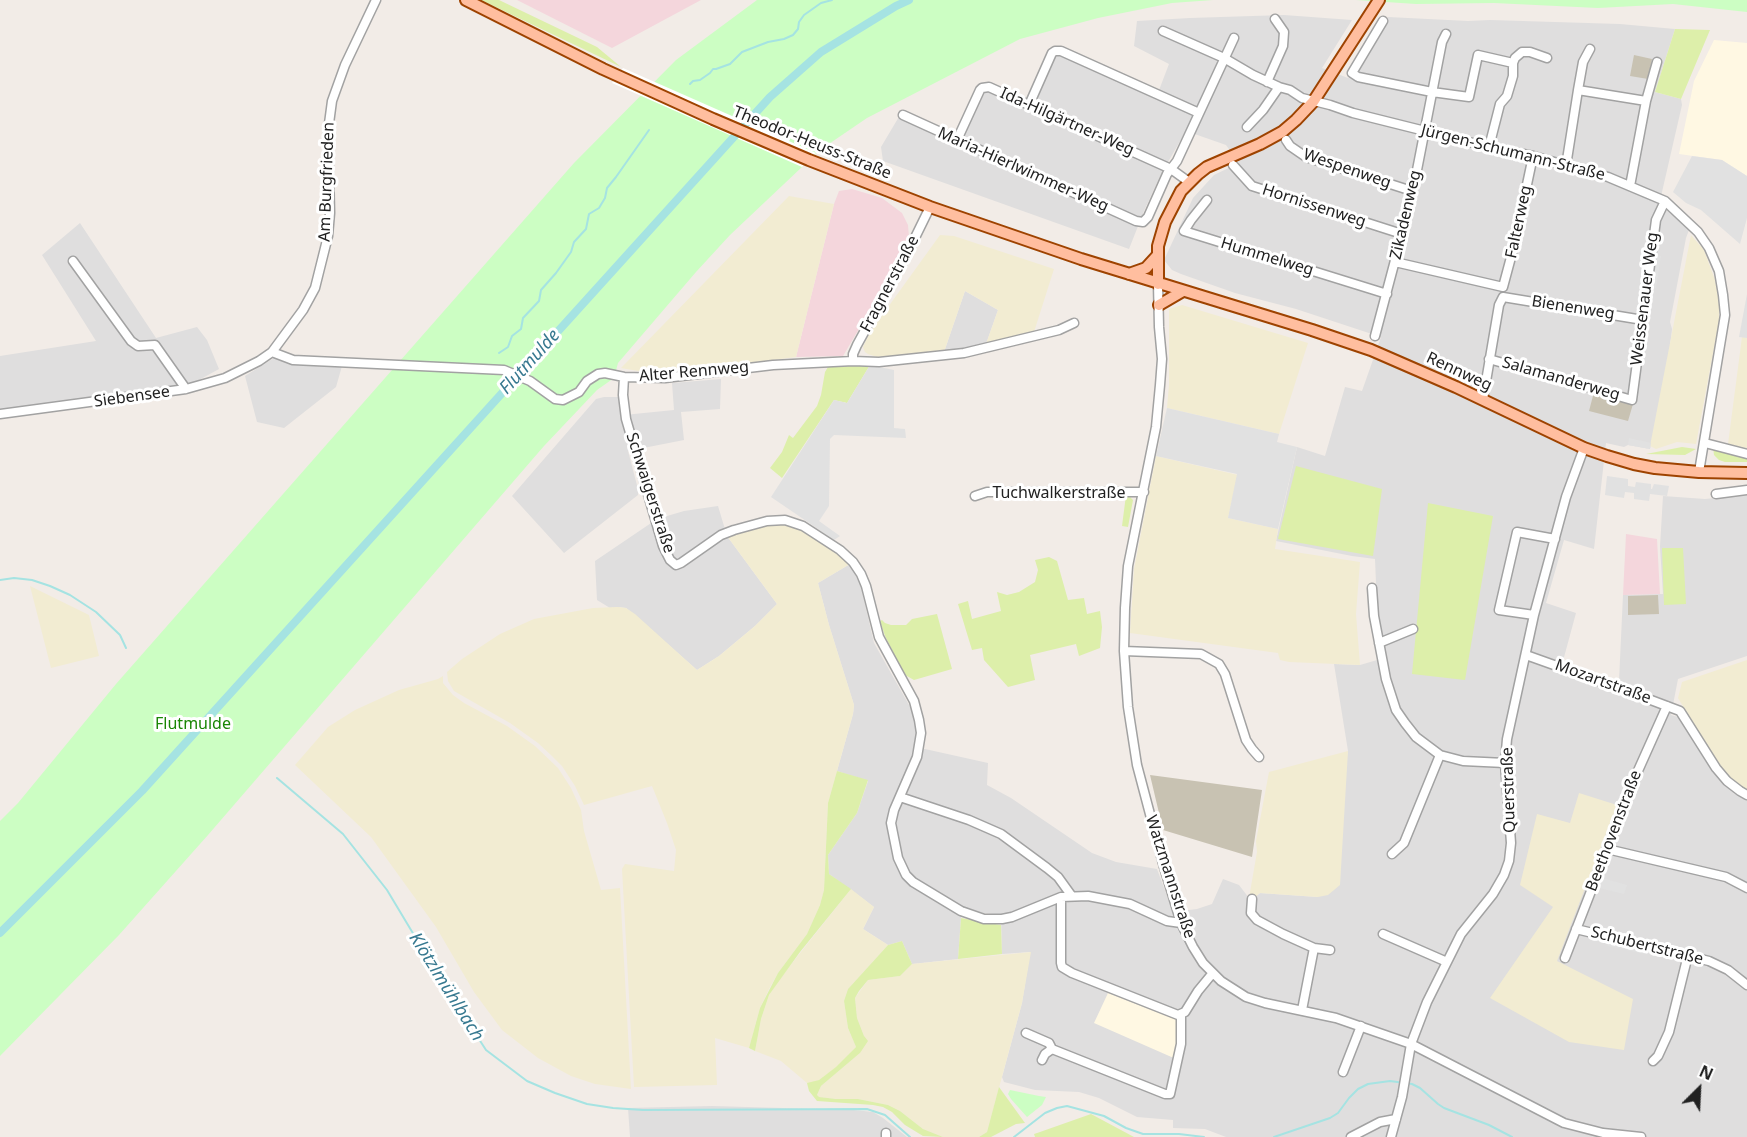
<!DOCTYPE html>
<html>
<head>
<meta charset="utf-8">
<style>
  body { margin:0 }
  #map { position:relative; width:1747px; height:1137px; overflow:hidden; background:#f2ece7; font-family:"Noto Sans",sans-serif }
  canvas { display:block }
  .north { position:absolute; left:1669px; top:1059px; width:60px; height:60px; -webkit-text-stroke:4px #fff; paint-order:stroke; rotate:24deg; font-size:16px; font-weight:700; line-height:24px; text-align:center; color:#212121 }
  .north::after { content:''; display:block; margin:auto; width:21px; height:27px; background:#212121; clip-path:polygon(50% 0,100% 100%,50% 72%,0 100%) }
</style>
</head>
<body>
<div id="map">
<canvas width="1747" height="1137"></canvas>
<div class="north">N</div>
</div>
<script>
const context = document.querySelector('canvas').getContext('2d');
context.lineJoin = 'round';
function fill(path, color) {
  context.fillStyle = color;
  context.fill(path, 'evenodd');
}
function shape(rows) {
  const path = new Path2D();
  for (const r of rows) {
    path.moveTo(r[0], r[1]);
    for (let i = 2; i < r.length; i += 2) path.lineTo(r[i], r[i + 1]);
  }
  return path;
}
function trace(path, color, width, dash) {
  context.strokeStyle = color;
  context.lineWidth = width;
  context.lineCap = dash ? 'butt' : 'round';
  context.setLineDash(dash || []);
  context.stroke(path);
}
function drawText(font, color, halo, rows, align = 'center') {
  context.font = font + ' "Noto Sans",sans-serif';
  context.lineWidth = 6;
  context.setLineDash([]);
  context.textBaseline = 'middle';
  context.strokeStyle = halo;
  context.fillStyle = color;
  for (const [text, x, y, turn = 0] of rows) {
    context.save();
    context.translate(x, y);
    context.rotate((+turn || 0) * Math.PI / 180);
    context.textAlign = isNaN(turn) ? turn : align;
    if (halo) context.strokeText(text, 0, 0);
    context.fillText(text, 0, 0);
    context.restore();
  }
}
fill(shape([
  [1284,15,1352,20,1322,68,1348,78,1357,69,1388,17,1468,21,1490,20,1620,24,1675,29,1655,92,1681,99,1682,105,1659,205,1673,215,1689,230,1686,238,1670,322,1672,329,1668,363,1650,449,1628,445,1624,447,1606,443,1594,549,1564,540,1546,603,1576,613,1560,672,1615,691,1619,681,1623,595,1663,594,1660,547,1663,496,1705,499,1747,495,1747,656,1678,679,1671,715,1678,717,1721,781,1734,793,1747,799,1747,1137,1226,1137,1205,1129,1173,1128,1173,1120,1137,1117,1099,1098,1079,1092,1035,1090,1004,1082,1002,1077,1022,1003,1030,952,1002,954,1001,915,983,913,964,907,961,918,958,959,912,964,902,941,888,945,863,929,874,907,829,874,828,855,857,813,868,781,837,771,853,714,854,705,829,625,818,583,850,564,861,587,874,643,913,712,916,726,916,747,988,763,987,785,1011,798,1092,853,1116,862,1157,869,1173,912,1197,909,1212,904,1223,879,1239,885,1249,898,1254,898,1260,893,1318,897,1348,751,1334,664,1360,665,1384,658,1377,607,1375,559,1352,556,1276,541,1297,447,1325,456,1345,387,1362,391,1381,337,1296,309,1235,293,1181,274,1172,270,1164,260,1193,198,1214,175,1239,163,1226,145,1186,131,1161,174,1144,211,1129,249,883,161,881,147,903,110,962,137,986,90,1031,110,1055,56,1061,53,1156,98,1169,64,1134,46,1137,21,1190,18],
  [80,223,156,338,197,327,207,340,219,369,188,386,0,410,0,356,96,341,42,255],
  [965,291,998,310,986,344,944,352],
  [274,358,342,366,336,387,284,428,257,422,245,376],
  [721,379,720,409,681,412,684,440,628,451,638,489,638,495,564,553,512,496,596,399,604,397,620,397,624,415,674,410,672,383],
  [718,506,727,536,777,604,755,626,719,656,697,670,626,608,618,607,610,608,597,600,595,561,657,519,684,511],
  [712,1106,854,1110,873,1112,883,1118,907,1137,630,1137,628,1108]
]), '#dfdede');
fill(shape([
  [517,0,701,0,612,48],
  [852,189,882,198,902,213,908,225,909,237,869,312,843,356,796,357,834,204,839,191],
  [1626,534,1657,539,1660,594,1623,595]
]), '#f4d6dc');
fill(shape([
  [1714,40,1747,43,1747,176,1722,160,1679,154,1694,81],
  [1108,993,1175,1019,1179,1025,1176,1059,1094,1023]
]), '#fff8e3');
fill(shape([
  [1634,55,1652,59,1648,79,1630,76],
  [1594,392,1633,404,1628,421,1589,411],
  [1658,595,1659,614,1628,615,1628,596],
  [1150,775,1262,790,1252,857,1163,830]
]), '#c8c2b2');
fill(shape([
  [789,196,834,204,796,357,661,375,621,368],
  [940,235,954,236,1054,269,1034,332,986,344,998,310,965,291,944,352,877,357,868,354,865,352,863,347,870,332],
  [1691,235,1704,250,1715,280,1719,302,1719,321,1696,444,1677,442,1656,449,1650,446],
  [1182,305,1308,343,1279,434,1167,408,1169,385,1169,309],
  [1742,337,1747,338,1747,448,1728,444],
  [1156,456,1238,475,1228,518,1278,529,1275,549,1360,562,1356,614,1360,665,1289,662,1280,660,1278,653,1130,633,1134,569],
  [789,523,827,544,850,564,818,583,829,625,854,705,853,714,828,803,824,890,820,905,807,934,778,973,769,989,760,1008,749,1048,715,1038,717,1085,634,1087,622,869,625,864,674,871,676,850,667,823,652,786,584,805,575,786,562,766,552,756,538,743,510,723,454,691,448,681,447,672,462,659,500,634,534,619,593,608,618,607,626,608,635,614,697,670,719,656,755,626,777,604,727,536,766,524],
  [30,586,89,615,99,656,51,668],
  [1747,660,1747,790,1730,778,1720,768,1678,698,1682,682],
  [443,676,443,683,453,695,464,703,507,726,535,746,558,768,571,788,581,810,584,831,601,890,620,888,631,1089,595,1084,571,1076,538,1058,502,1030,474,992,436,927,371,837,295,765,328,727,355,710,399,690,438,679],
  [1348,751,1340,885,1328,895,1318,897,1260,893,1254,898,1249,898,1257,852,1256,841,1269,772],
  [1579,793,1617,805,1557,961,1633,999,1624,1050,1569,1042,1490,998,1553,907,1520,885,1537,814,1570,823],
  [851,889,874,907,863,929,888,945,848,989,844,1001,848,1028,856,1047,837,1067,819,1080,812,1083,807,1083,781,1061,755,1051,761,1019,769,995,778,981],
  [1031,952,1022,1003,987,1132,979,1137,943,1137,923,1129,900,1111,888,1105,858,1099,836,1099,818,1097,817,1095,821,1086,860,1053,864,1036,857,1018,855,998,868,980,900,976,912,964]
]), '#f2ecd2');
fill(shape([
  [481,0,499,0,597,47,621,67],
  [1675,29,1710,30,1681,99,1655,92],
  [870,365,847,403,834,400,782,478,770,468,782,452,789,435,793,438,817,406,821,395,825,372,828,367],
  [1682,447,1696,449,1685,455,1646,454],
  [1713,447,1747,456,1747,462,1725,462,1719,460,1714,455],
  [1296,466,1382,489,1373,556,1278,539],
  [1126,495,1130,497,1133,500,1128,527,1122,526],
  [1428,503,1493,516,1465,680,1412,674],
  [1662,548,1683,548,1686,604,1664,605],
  [1049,557,1057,561,1068,600,1084,598,1087,614,1100,611,1102,627,1100,648,1079,656,1076,644,1030,655,1035,680,1008,687,984,660,982,648,972,650,958,604,968,601,972,619,1001,611,997,592,1007,595,1019,592,1035,582,1038,570,1035,560],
  [937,614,952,669,914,680,905,675,903,672,885,636,880,621,882,620,885,623,891,625,906,625,912,619],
  [837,771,868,780,857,813,828,855,829,874,851,889,800,952,769,995,761,1019,755,1051,749,1048,760,1008,778,973,807,934,820,905,824,890,828,803],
  [961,918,1001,925,1002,954,958,959],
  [902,941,912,964,900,976,868,980,859,991,855,998,857,1018,864,1036,868,1041,860,1053,821,1086,817,1095,819,1097,836,1099,858,1099,888,1105,900,1111,923,1129,943,1137,923,1136,905,1125,892,1112,883,1107,873,1105,817,1101,809,1091,807,1083,819,1080,836,1067,856,1047,848,1028,844,1001,848,989,888,945],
  [999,1087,1025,1123,1016,1124,991,1137,979,1137,987,1132],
  [1091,1114,1134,1137,1035,1137,1034,1134,1040,1132]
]), '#ddefaa');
fill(shape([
  [757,0,1213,0,1172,3,1098,18,1020,39,867,118,820,150,730,235,696,272,618,363,614,378,597,390,544,446,208,835,119,935,0,1056,0,821,18,803,116,684,574,163,676,60],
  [1356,0,1747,0,1747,12,1673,4,1598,8,1494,3,1416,4],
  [1010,1090,1039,1096,1046,1097,1042,1105,1027,1117,1011,1099,1008,1094]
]), '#ccfec3');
fill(shape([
  [1692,156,1722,160,1747,176,1747,218,1740,244,1701,210,1686,203,1673,192],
  [1654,254,1661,256,1656,288,1649,287],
  [1747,294,1747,338,1739,337],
  [870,365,894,370,894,428,905,429,906,438,834,435,830,439,829,506,819,521,840,536,834,540,771,497,834,400,847,403],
  [1167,408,1279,434,1277,442,1297,447,1278,529,1228,518,1237,474,1156,456],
  [1629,438,1651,443,1650,449,1628,445],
  [1607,476,1628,479,1628,486,1635,487,1636,482,1651,484,1651,489,1652,489,1654,484,1669,486,1667,496,1650,494,1649,501,1634,499,1634,493,1625,492,1624,498,1605,495],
  [1602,878,1627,885,1624,894,1599,888],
  [1604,939,1650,950,1645,954,1608,946]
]), '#e1e1e1');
fill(shape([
  [623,68,816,153,802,167,612,83]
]), '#fff');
trace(shape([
  [690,84,693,81,700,80,710,73,713,69,716,69,730,64,742,52,768,42,784,39,793,35,798,29,799,22,804,15,821,3,832,0],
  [499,353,508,347,512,336,521,329,523,318,539,301,541,290,556,273,571,252,574,242,586,229,589,214,599,208,605,198,607,188,616,177,649,130],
  [0,580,14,578,32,580,50,586,70,595,96,612,120,635,126,648],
  [277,778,343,834,387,890,444,985,486,1050,527,1081,555,1093,587,1104,613,1108,643,1110,867,1109,885,1115,910,1137],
  [1014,1137,1045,1113,1057,1108,1067,1106,1104,1116,1126,1128,1143,1134,1179,1134,1204,1137],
  [1274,1137,1330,1118,1338,1113,1349,1098,1358,1089,1368,1084,1390,1081,1412,1084,1420,1088,1438,1104,1444,1108,1489,1125,1512,1137]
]), '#a5e3e2', 2);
trace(shape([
  [0,933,142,791,770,97,821,52,896,6,909,0]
]), '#a5e3e2', 8);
const minor = shape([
  [1383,21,1352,73,1358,77,1432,92,1469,97,1478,55,1513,63,1513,76,1507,96,1500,104,1489,147],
  [1163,31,1224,58,1253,75,1279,87,1290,90,1302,98,1330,105,1353,113,1489,147,1533,156,1608,177,1665,201,1698,232,1709,248,1719,271,1723,295,1725,315,1699,472],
  [1513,63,1515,58,1522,52,1530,52,1547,58],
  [1267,82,1283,46,1284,32,1275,19],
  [1578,90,1583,62,1590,49],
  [1646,101,1657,62],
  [1029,105,1052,53,1055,51,1061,51,1199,113],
  [903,115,1136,221,1143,222,1148,217,1167,174,1177,161,1234,38],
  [1247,127,1263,110,1279,87],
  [957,140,980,90,982,88,989,87,1171,169,1189,182],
  [1286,140,1290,146,1306,157,1412,191],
  [1233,165,1252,186,1402,234],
  [1566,166,1578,90,1646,101,1630,186],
  [1207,200,1191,220,1184,231,1387,294],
  [73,261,131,341,138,346,155,345,186,389],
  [1395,262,1503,287,1514,246,1533,156],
  [1158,284,1159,327,1162,359,1160,385,1156,427,1128,566,1125,608,1124,651,1128,707,1137,765,1164,867,1181,923,1193,947,1203,963,1221,981,1246,997,1265,1003,1336,1018,1411,1044,1564,1123,1603,1133,1641,1137],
  [1375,336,1402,234,1417,170,1442,42,1446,34],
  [272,352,293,360,504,370,530,381,555,399,563,400,579,392,587,381,598,374,605,373,624,377,665,378,773,365,853,361,879,362,964,353,1059,330,1074,323],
  [1489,359,1632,400,1656,220,1665,201],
  [853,361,853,354,857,345,907,254,930,207],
  [624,377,623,395,626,419,663,546,670,560,676,565,681,563,721,535,734,530,767,521,785,520,803,526,840,550,853,562,861,574,866,586,879,637,914,701,919,720,921,733,917,757,894,810,891,823,898,858,906,875,913,882,961,911,984,919,1002,919,1012,917,1061,897,1088,896,1130,904,1167,921,1181,923],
  [1483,399,1499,305,1503,297,1643,320],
  [0,414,186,389,225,378,259,361,272,352,303,310,315,288,328,236,330,213,328,131,332,101,345,65,376,0],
  [1705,443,1747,454],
  [1716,494,1747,490],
  [975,496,987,492,1144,492],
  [1372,588,1374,616,1386,679,1396,710,1405,723,1416,737,1440,755,1463,761,1505,763],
  [1534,615,1499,610,1517,532,1555,539],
  [1379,643,1413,629],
  [1124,651,1201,654,1219,664,1225,674,1246,740,1252,749,1259,757],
  [1526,655,1635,694,1680,711,1716,768,1727,781,1740,791,1747,795],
  [900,797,969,820,1001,834,1047,868,1058,877,1071,895],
  [1607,849,1726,877,1747,888],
  [1392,854,1404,843,1440,755],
  [1061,897,1061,963,1062,967,1072,973,1178,1015,1185,1012,1198,991,1212,974],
  [1252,899,1251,913,1257,920,1283,934,1314,948,1330,950],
  [1576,929,1709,961,1728,970,1747,985],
  [1383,934,1447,962],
  [1565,958,1637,773,1667,706],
  [1302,1010,1314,948],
  [1026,1033,1049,1043,1052,1049,1045,1054,1042,1060],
  [1052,1049,1165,1094,1170,1094,1181,1044,1181,1015],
  [1653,1061,1658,1056,1669,1032,1688,955],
  [1343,1072,1361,1026],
  [886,1133,886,1137],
  [1351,1137,1380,1122,1396,1119],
  [1391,1137,1402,1097,1411,1044,1427,1002,1461,934,1493,894,1504,875,1509,861,1511,843,1505,763,1507,739,1534,615,1566,497,1584,448]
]);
const major = shape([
  [466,0,603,69,713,119,809,160,930,207,1081,259,1312,330,1371,350,1456,387,1584,448,1607,456,1634,464,1655,468,1699,472,1747,473],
  [1129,274,1146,268,1157,256],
  [1158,284,1158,246,1165,222,1181,191,1198,174,1207,167,1260,144,1282,132,1296,120,1313,102,1379,0],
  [1159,305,1183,291]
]);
trace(minor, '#a2a2a2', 11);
trace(major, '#9e4300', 14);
trace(minor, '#fff', 8);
trace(major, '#ffbe9f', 10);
drawText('16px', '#212121', '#fff', [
  ["Ida-Hilgärtner-Weg",1067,122,24],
  ["Theodor-Heuss-Straße",812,143,22],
  ["Jürgen-Schumann-Straße",1513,153,14],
  ["Wespenweg",1347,169,19],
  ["Maria-Hierlwimmer-Weg",1023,170,24],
  ["Am Burgfrieden",327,182,-88],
  ["Hornissenweg",1314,206,18],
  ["Zikadenweg",1406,215,-77],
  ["Falterweg",1519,222,-78],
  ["Hummelweg",1267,257,17],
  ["Fragnerstraße",890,284,-62],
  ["Weissenauer Weg",1645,299,-83],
  ["Bienenweg",1573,308,9],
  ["Alter Rennweg",694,372,-5],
  ["Rennweg",1459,372,25],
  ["Salamanderweg",1561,379,16],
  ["Siebensee",132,397,-8],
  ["Schwaigerstraße",650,493,72],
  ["Tuchwalkerstraße",1059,493],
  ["Mozartstraße",1603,682,20],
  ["Querstraße",1509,790,-92],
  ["Beethovenstraße",1614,831,-69],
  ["Watzmannstraße",1170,877,72],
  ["Schubertstraße",1647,946,14]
]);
drawText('16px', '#198604', '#fff', [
  ["Flutmulde",193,724]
]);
drawText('italic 18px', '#377990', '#fff', [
  ["Flutmulde",530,362,-48],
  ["Klötzlmühlbach",446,987,58]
]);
</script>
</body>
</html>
